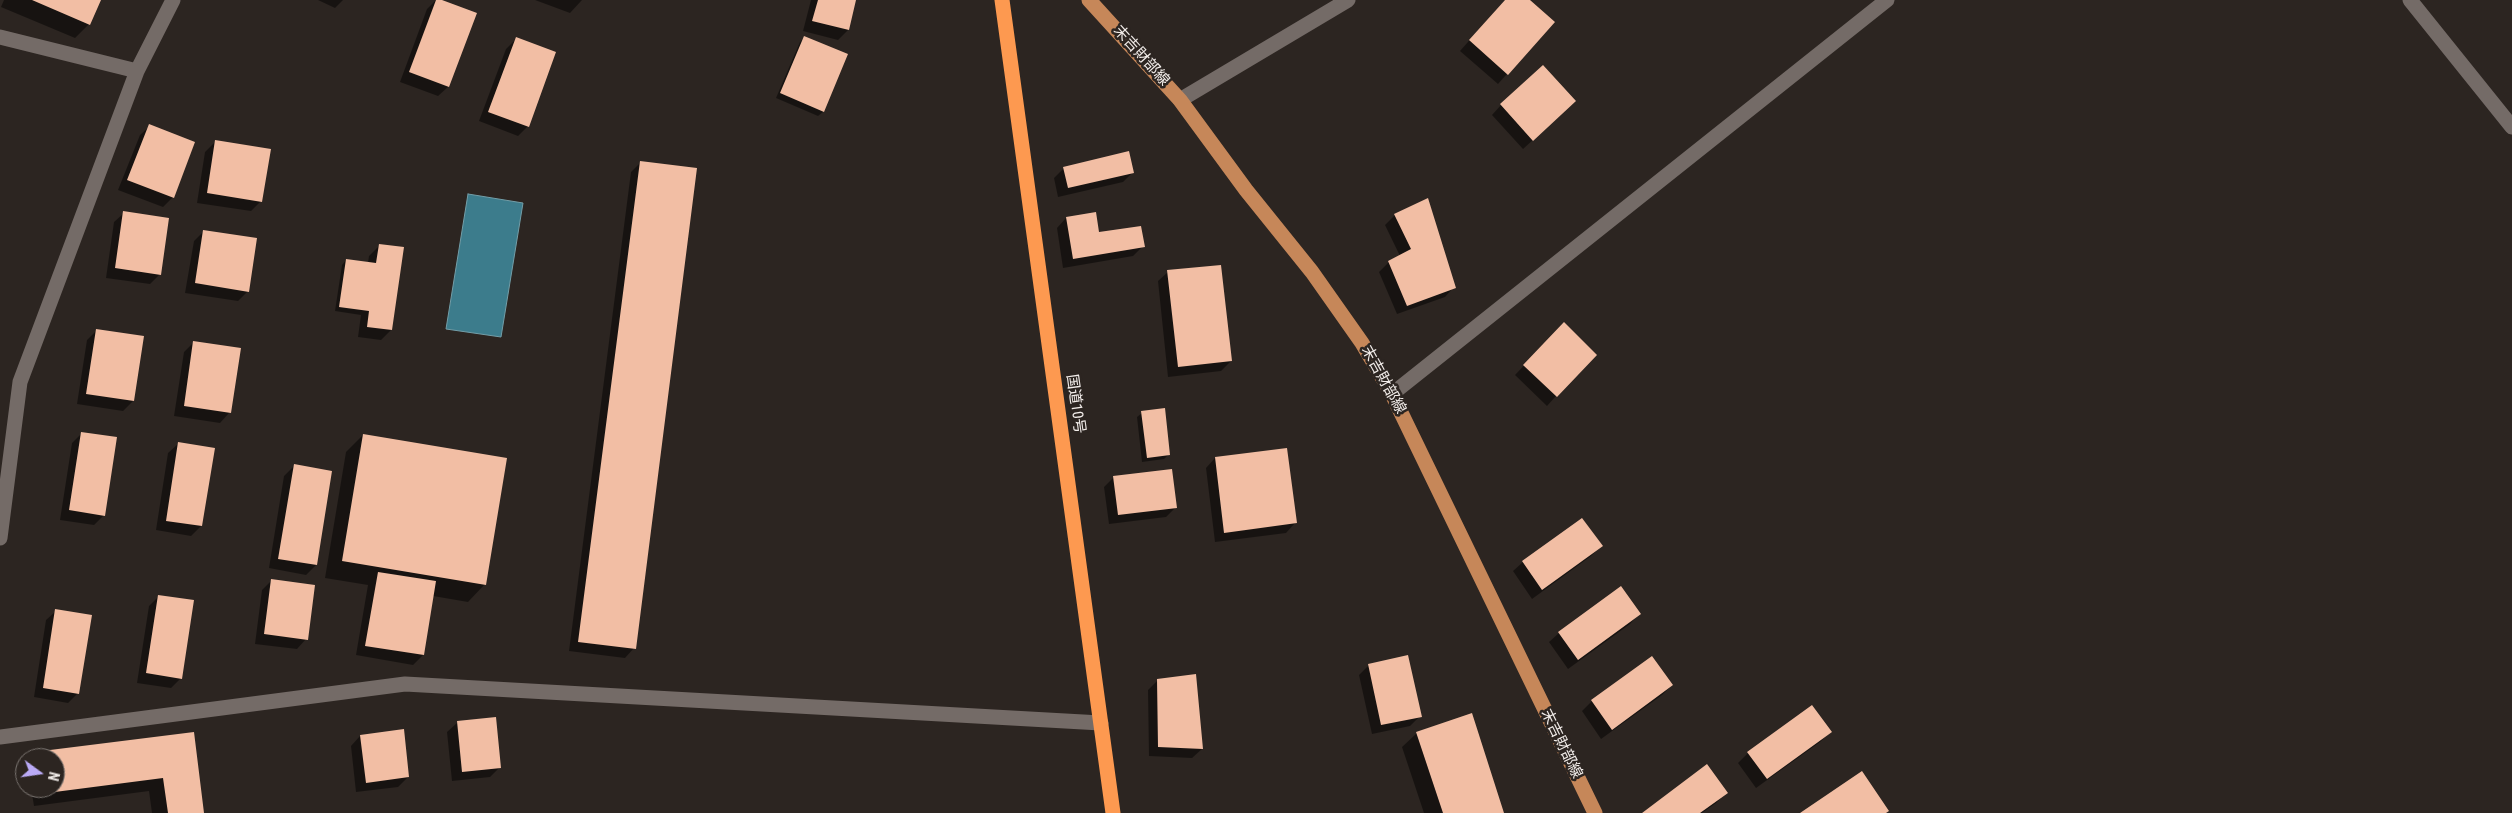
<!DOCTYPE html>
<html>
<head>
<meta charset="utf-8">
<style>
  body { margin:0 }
  #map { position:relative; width:2512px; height:813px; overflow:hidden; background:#2c2521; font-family:"Roboto Condensed",sans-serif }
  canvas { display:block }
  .north { position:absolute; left:15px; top:748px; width:50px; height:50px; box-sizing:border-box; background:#2c2521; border:1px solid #7b7571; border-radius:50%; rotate:104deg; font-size:14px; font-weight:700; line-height:20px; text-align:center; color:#f2edea }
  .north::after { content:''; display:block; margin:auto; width:18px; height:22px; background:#baaaf6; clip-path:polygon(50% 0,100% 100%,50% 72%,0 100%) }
</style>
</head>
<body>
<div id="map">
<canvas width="2512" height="813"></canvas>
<div class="north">N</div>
</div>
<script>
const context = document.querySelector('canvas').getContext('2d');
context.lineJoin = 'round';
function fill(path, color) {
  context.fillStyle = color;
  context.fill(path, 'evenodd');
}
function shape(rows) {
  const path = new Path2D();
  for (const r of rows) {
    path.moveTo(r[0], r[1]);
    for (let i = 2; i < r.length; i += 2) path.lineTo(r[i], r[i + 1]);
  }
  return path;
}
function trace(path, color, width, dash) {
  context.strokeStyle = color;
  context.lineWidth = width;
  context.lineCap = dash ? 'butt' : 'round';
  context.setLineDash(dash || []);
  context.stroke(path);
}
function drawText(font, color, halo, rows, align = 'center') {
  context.font = font + ' "Roboto Condensed","Noto Sans JP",sans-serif';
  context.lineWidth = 5;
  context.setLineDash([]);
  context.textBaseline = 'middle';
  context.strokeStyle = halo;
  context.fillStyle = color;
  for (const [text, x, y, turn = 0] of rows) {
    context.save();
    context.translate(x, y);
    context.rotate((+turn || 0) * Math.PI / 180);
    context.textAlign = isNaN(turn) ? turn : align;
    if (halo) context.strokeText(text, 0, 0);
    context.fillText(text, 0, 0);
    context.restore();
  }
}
const water = shape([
  [468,194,523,203,501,337,446,329,468,194]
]);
fill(water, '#3c7c8c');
trace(water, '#739ea8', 1);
fill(shape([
  [4,0,99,0,89,24,75,38,1,7],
  [318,0,343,0,335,8],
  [436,0,439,0,448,87,438,96,400,82,427,9],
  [535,0,582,0,570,13],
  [811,0,855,0,848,30,838,40,803,31],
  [1505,0,1528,0,1553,22,1498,84,1460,51],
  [805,37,823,112,818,116,776,98,800,42],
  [516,39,528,126,518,136,479,121,506,49],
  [1501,105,1565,111,1523,149,1492,115],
  [150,126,173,197,163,207,118,190,140,135],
  [215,142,261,201,251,211,197,203,205,152],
  [641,162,634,648,625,658,569,651,631,172],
  [1064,168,1133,172,1123,182,1058,197,1054,178],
  [124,213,160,274,150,284,106,278,114,222],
  [1395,215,1454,287,1445,297,1397,314,1379,272,1389,262,1400,256,1385,225],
  [1066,218,1098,234,1143,246,1133,256,1063,268,1057,228],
  [204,231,248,291,238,301,185,293,194,241],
  [379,246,391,330,381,340,358,337,361,315,335,311,342,265,346,260,368,263,369,256],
  [1168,272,1231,361,1221,371,1168,377,1158,281],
  [97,330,133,401,123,411,77,404,87,340],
  [1554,334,1556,396,1547,406,1515,375],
  [194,342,229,413,220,423,174,416,184,352],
  [1142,413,1169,454,1164,459,1142,462,1137,417],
  [82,433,104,515,94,525,60,520,72,443],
  [363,435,485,584,468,602,433,596,423,655,413,665,356,655,368,585,325,578,346,452],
  [178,444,201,526,191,536,156,530,168,453],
  [1215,458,1295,523,1286,533,1215,542,1206,468],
  [294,466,331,472,316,565,306,575,269,568,284,476],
  [1114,477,1176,507,1166,517,1109,524,1104,487],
  [1601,546,1591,556,1532,599,1513,571,1523,562],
  [272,580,306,639,297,649,255,644,262,590],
  [159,596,181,678,171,688,137,683,149,606],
  [56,611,78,693,68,703,34,697,46,620],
  [1639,614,1630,624,1568,669,1549,642,1559,633],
  [1369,665,1420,716,1410,726,1372,734,1359,675],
  [1158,680,1202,749,1192,758,1149,756,1148,690],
  [1672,685,1662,695,1601,739,1582,711,1592,701],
  [457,723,500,767,490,777,452,781,447,732],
  [1830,732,1820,742,1756,788,1738,763,1748,753],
  [193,733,203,813,152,813,149,791,34,806,31,788,55,788,55,758,37,758,42,752],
  [1417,733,1503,813,1424,813,1402,747],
  [360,736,408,777,398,787,356,792,351,746],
  [1707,766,1726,793,1716,803,1702,813,1642,813]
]), '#0007');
fill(shape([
  [32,0,101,0,90,25],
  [436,0,442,0,477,13,449,87,409,72],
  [818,0,856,0,849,30,812,21],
  [1505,0,1530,0,1555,22,1508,75,1469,40],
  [804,36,848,54,824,112,780,93],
  [516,37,556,52,529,127,488,112],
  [1543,65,1576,101,1533,141,1500,104],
  [149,124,195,142,174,198,127,180],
  [215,140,271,149,262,202,207,193],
  [1129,151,1134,173,1068,188,1063,167],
  [640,161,697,168,636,649,578,642],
  [1428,198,1456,288,1407,306,1388,261,1411,249,1394,214],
  [123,211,169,218,161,275,115,268],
  [1096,212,1099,232,1141,226,1145,247,1073,259,1066,217],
  [203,230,257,238,249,292,195,283],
  [379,244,404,247,392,330,367,327,369,311,339,307,346,259,376,263],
  [1221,265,1232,361,1178,367,1167,270],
  [1564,322,1597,355,1557,397,1523,365],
  [96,329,144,336,134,401,86,394],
  [193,341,241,348,231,413,184,406],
  [1165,408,1170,455,1147,458,1141,411],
  [81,432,117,437,105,516,69,510],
  [363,434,507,458,486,585,342,561],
  [178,442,215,448,202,526,166,521],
  [1287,448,1297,523,1224,533,1215,457],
  [294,464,332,471,317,565,278,559],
  [1172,469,1177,508,1118,515,1113,476],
  [1582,518,1603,546,1542,590,1522,561],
  [378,572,436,581,424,655,365,646],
  [271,579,315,585,308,640,264,634],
  [1621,586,1641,614,1578,660,1558,632],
  [158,595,194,600,182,679,146,673],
  [55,609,92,615,79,694,43,688],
  [1408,655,1422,717,1381,725,1368,664],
  [1652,656,1673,685,1612,730,1591,700],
  [1196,674,1203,749,1158,747,1157,679],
  [1812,705,1832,732,1767,779,1747,752],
  [1472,713,1504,813,1443,813,1416,732],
  [496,717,501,768,462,772,457,721],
  [404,729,409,777,366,783,360,735],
  [194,732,204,813,168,813,163,778,47,793,47,788,55,788,55,758,43,758,42,751],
  [1707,764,1728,793,1700,813,1642,813],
  [1862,771,1889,811,1886,813,1800,813]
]), '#f2bea4');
trace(shape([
  [2410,0,2512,127],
  [0,37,137,71],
  [1180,100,1348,0],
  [1392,394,1887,0],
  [0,538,20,382,137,71,173,0],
  [0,737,405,684,1101,723]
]), '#746b67', 15);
trace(shape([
  [1089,0,1180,100,1246,190,1312,272,1362,343,1392,394,1595,813]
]), '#c68759', 15);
trace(shape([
  [1002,0,1113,813]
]), '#fd9950', 15);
drawText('15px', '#f2edea', '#2c2521', [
  ["末吉財部線",1141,56,48],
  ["末吉財部線",1383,380,61],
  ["国道10号",1075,404,82],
  ["末吉財部線",1561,744,64]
]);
</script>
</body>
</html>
